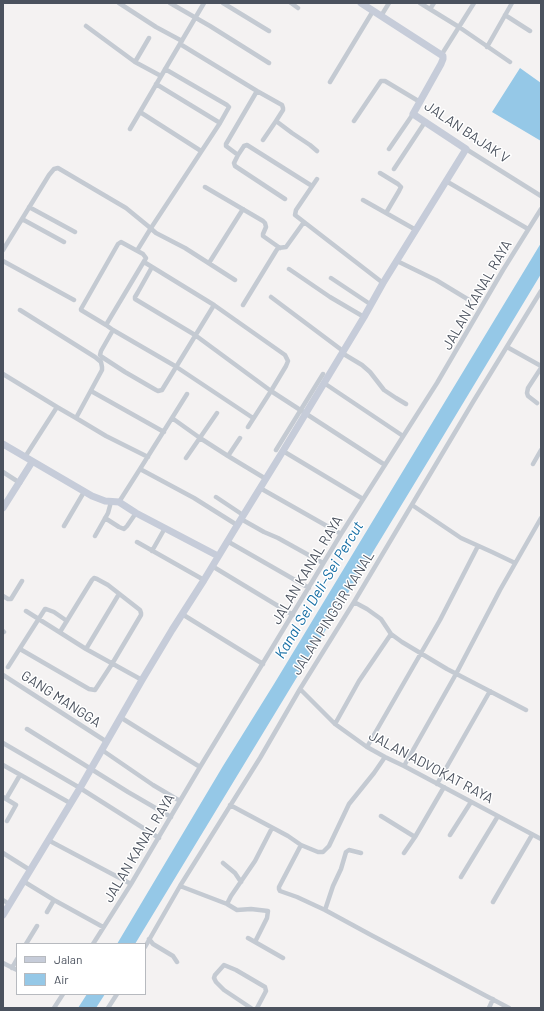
<!DOCTYPE html>
<html>
<head>
<meta charset="utf-8">
<style>
  body { margin:0 }
  #map { position:relative; width:544px; height:1011px; overflow:hidden; background:#f4f2f2; font-family:Barlow,sans-serif }
  canvas { display:block }
  .frame { position:absolute; inset:0; border:4px solid #4b525e; pointer-events:none }
  .legend { position:absolute; left:16px; top:943px; width:130px; height:52px; box-sizing:border-box; background:#fff; border:1px solid #b7babf; margin:0; padding:5px 7px; list-style:none; font-size:12px; color:#4b525e }
  .legend li { display:flex; align-items:center; gap:8px; height:20px }
  .legend b { width:20px; border:1px solid #b7babf }
</style>
</head>
<body>
<div id="map">
<canvas width="544" height="1011"></canvas>
<div class="frame"></div>
<ul class="legend">
<li><b style="height:5px;background:#c6ccd9"></b>Jalan</li>
<li><b style="height:11px;background:#95c8e7"></b>Air</li>
</ul>
</div>
<script>
const context = document.querySelector('canvas').getContext('2d');
context.lineJoin = 'round';
function fill(path, color) {
  context.fillStyle = color;
  context.fill(path, 'evenodd');
}
function shape(rows) {
  const path = new Path2D();
  for (const r of rows) {
    path.moveTo(r[0], r[1]);
    for (let i = 2; i < r.length; i += 2) path.lineTo(r[i], r[i + 1]);
  }
  return path;
}
function trace(path, color, width, dash) {
  context.strokeStyle = color;
  context.lineWidth = width;
  context.lineCap = dash ? 'butt' : 'round';
  context.setLineDash(dash || []);
  context.stroke(path);
}
function drawText(font, color, halo, rows, align = 'center') {
  context.font = font + ' Barlow,sans-serif';
  context.lineWidth = 3;
  context.setLineDash([]);
  context.textBaseline = 'middle';
  context.strokeStyle = halo;
  context.fillStyle = color;
  for (const [text, x, y, turn = 0] of rows) {
    context.save();
    context.translate(x, y);
    context.rotate((+turn || 0) * Math.PI / 180);
    context.textAlign = isNaN(turn) ? turn : align;
    if (halo) context.strokeText(text, 0, 0);
    context.fillText(text, 0, 0);
    context.restore();
  }
}
fill(shape([
  [520,68,541,83,541,141,492,112],
  [541,243,541,274,430,458,135,944,117,944,223,766,274,684],
  [87,994,105,994,96,1008,78,1008]
]), '#95c8e7');
trace(shape([
  [119,3,156,27,182,41],
  [170,3,210,26,269,63],
  [223,3,269,31],
  [291,3,298,8],
  [420,3,459,27,510,62],
  [430,9,434,3],
  [505,15,530,31],
  [381,16,389,3],
  [86,26,135,62,161,76],
  [180,44,257,91,282,105,283,108,283,110,276,121,292,133,310,145,317,151],
  [487,47,512,3],
  [442,54,474,3],
  [135,62,149,38],
  [330,82,373,11],
  [156,84,220,123],
  [257,91,226,144,226,146,238,155,234,163,235,166,285,199],
  [140,112,201,151],
  [354,121,381,81,385,81,420,102],
  [130,129,204,3],
  [263,140,276,121],
  [389,149,413,114],
  [466,149,541,196],
  [238,155,244,146,247,145,312,186],
  [394,169,425,122],
  [380,173,398,184,401,187,399,191,386,213,416,230],
  [317,179,296,210,295,215,304,222,383,283],
  [446,181,528,229],
  [205,187,263,221,265,223,266,227,263,234,263,236,280,248],
  [363,200,386,213],
  [29,207,75,232],
  [22,219,64,242],
  [138,249,151,228,220,123,229,107,227,105,165,69],
  [3,250,49,175,54,169,58,168,126,208,148,226,156,233,185,248,235,280],
  [3,261,74,300],
  [397,261,436,280,469,300],
  [209,263,243,209],
  [152,267,138,292,135,297,135,299,195,335,271,391,385,465],
  [289,269,330,297,364,317],
  [331,278,370,304],
  [271,297,343,351],
  [214,305,285,355,288,361,286,366,271,391,248,427],
  [243,305,276,251,278,248,286,247,304,222],
  [20,310,95,357,101,362,102,367,102,370,76,418,57,407,25,457],
  [106,325,146,258,143,254,121,242,118,244,81,309,81,310,106,325,113,330,101,351,100,355,102,357,125,372,156,390,158,391,162,390,214,305,144,262],
  [113,330,175,366,253,418],
  [507,347,541,366],
  [342,353,362,365,370,372,384,390,396,398,406,404],
  [3,374,57,407],
  [324,383,403,436],
  [91,391,164,432],
  [537,403,528,396,527,393,528,388,541,368],
  [76,418,106,436,148,457],
  [172,418,187,394],
  [276,450,323,374],
  [283,451,363,499],
  [228,456,266,479],
  [186,458,217,413],
  [533,464,541,450],
  [140,469,194,498,237,525],
  [3,472,20,483],
  [260,488,341,534],
  [216,497,243,515],
  [119,502,140,469,172,418,200,438,228,456,240,438],
  [412,505,461,538,492,552,515,563],
  [105,518,119,527,124,529,127,526,136,513],
  [241,519,264,532,278,538,323,563],
  [64,526,84,492],
  [95,536,108,513,111,502],
  [227,541,309,588],
  [137,542,204,580],
  [152,551,165,528],
  [212,566,293,615],
  [3,596,8,599,11,599,22,581],
  [354,602,367,609,381,619,391,634,402,642,447,669,526,710],
  [26,611,86,649,142,680],
  [182,614,263,664],
  [3,631,4,632],
  [20,649,89,689,95,690,112,664,141,615,141,613,140,610,108,585,97,579,94,578,92,580,60,632],
  [86,649,119,594],
  [8,667,45,609,46,609,54,612,67,621],
  [3,675,107,742],
  [300,689,335,724,367,747,385,757,404,766,541,839],
  [120,717,200,767],
  [335,724,359,681,391,634],
  [27,729,128,792,171,817],
  [3,743,80,788,159,838],
  [367,747,440,620,478,546],
  [102,750,153,785,180,801],
  [3,765,70,803],
  [404,766,456,674,500,590,541,518],
  [437,784,490,691],
  [3,797,16,805,7,821],
  [6,799,20,775],
  [230,805,288,836,301,845,318,852,323,852,329,846,349,804,374,773,385,757],
  [381,816,415,837],
  [450,835,471,802],
  [48,840,131,884],
  [301,845,279,887,279,889,280,891,297,897,325,910,371,935,509,1008],
  [3,853,30,870],
  [404,853,415,837,444,787],
  [223,863,235,873,241,882],
  [461,877,498,816],
  [23,881,54,900,103,927],
  [180,886,227,904,237,910,251,909,268,911,267,918,255,942],
  [3,900,9,904],
  [493,902,532,835],
  [227,904,231,896,255,861,272,828],
  [325,910,333,886,341,869,346,852,349,850,361,853],
  [47,912,54,900],
  [248,938,283,958],
  [149,939,153,944,173,956,177,962],
  [26,944,37,926],
  [93,944,131,884,200,767,341,534,437,383,503,270,541,209],
  [145,947,180,886,260,758,300,689,354,602,473,402,541,291],
  [3,963,17,970],
  [12,968,17,959],
  [54,1008,63,994],
  [108,1008,117,994],
  [251,1008,224,990,216,982,214,978,215,975,224,965,236,970,265,987,266,991,257,1008],
  [489,1008,493,999]
]), '#c4cad2', 4.5);
trace(shape([
  [3,444,92,496,105,501,119,502,136,513,218,556],
  [3,508,32,462],
  [3,915,80,788,142,680,172,630,204,580,241,519,283,451,364,317,383,283,466,149,413,114,441,64,443,59,443,56,361,3]
]), '#c6ccd9', 7);
drawText('14px', '#4b525e', '#fff', [
  ["JALAN BAJAK V",467,132,34],
  ["JALAN KANAL RAYA",477,295,-60],
  ["JALAN KANAL RAYA",307,570,-59],
  ["JALAN PINGGIR KANAL",333,613,-58],
  ["GANG MANGGA",61,699,33],
  ["JALAN ADVOKAT RAYA",431,767,28],
  ["JALAN KANAL RAYA",139,848,-59]
]);
drawText('italic 15px', '#176fa5', '#fff', [
  ["Kanal Sei Deli–Sei Percut",319,590,-59]
]);
</script>
</body>
</html>
